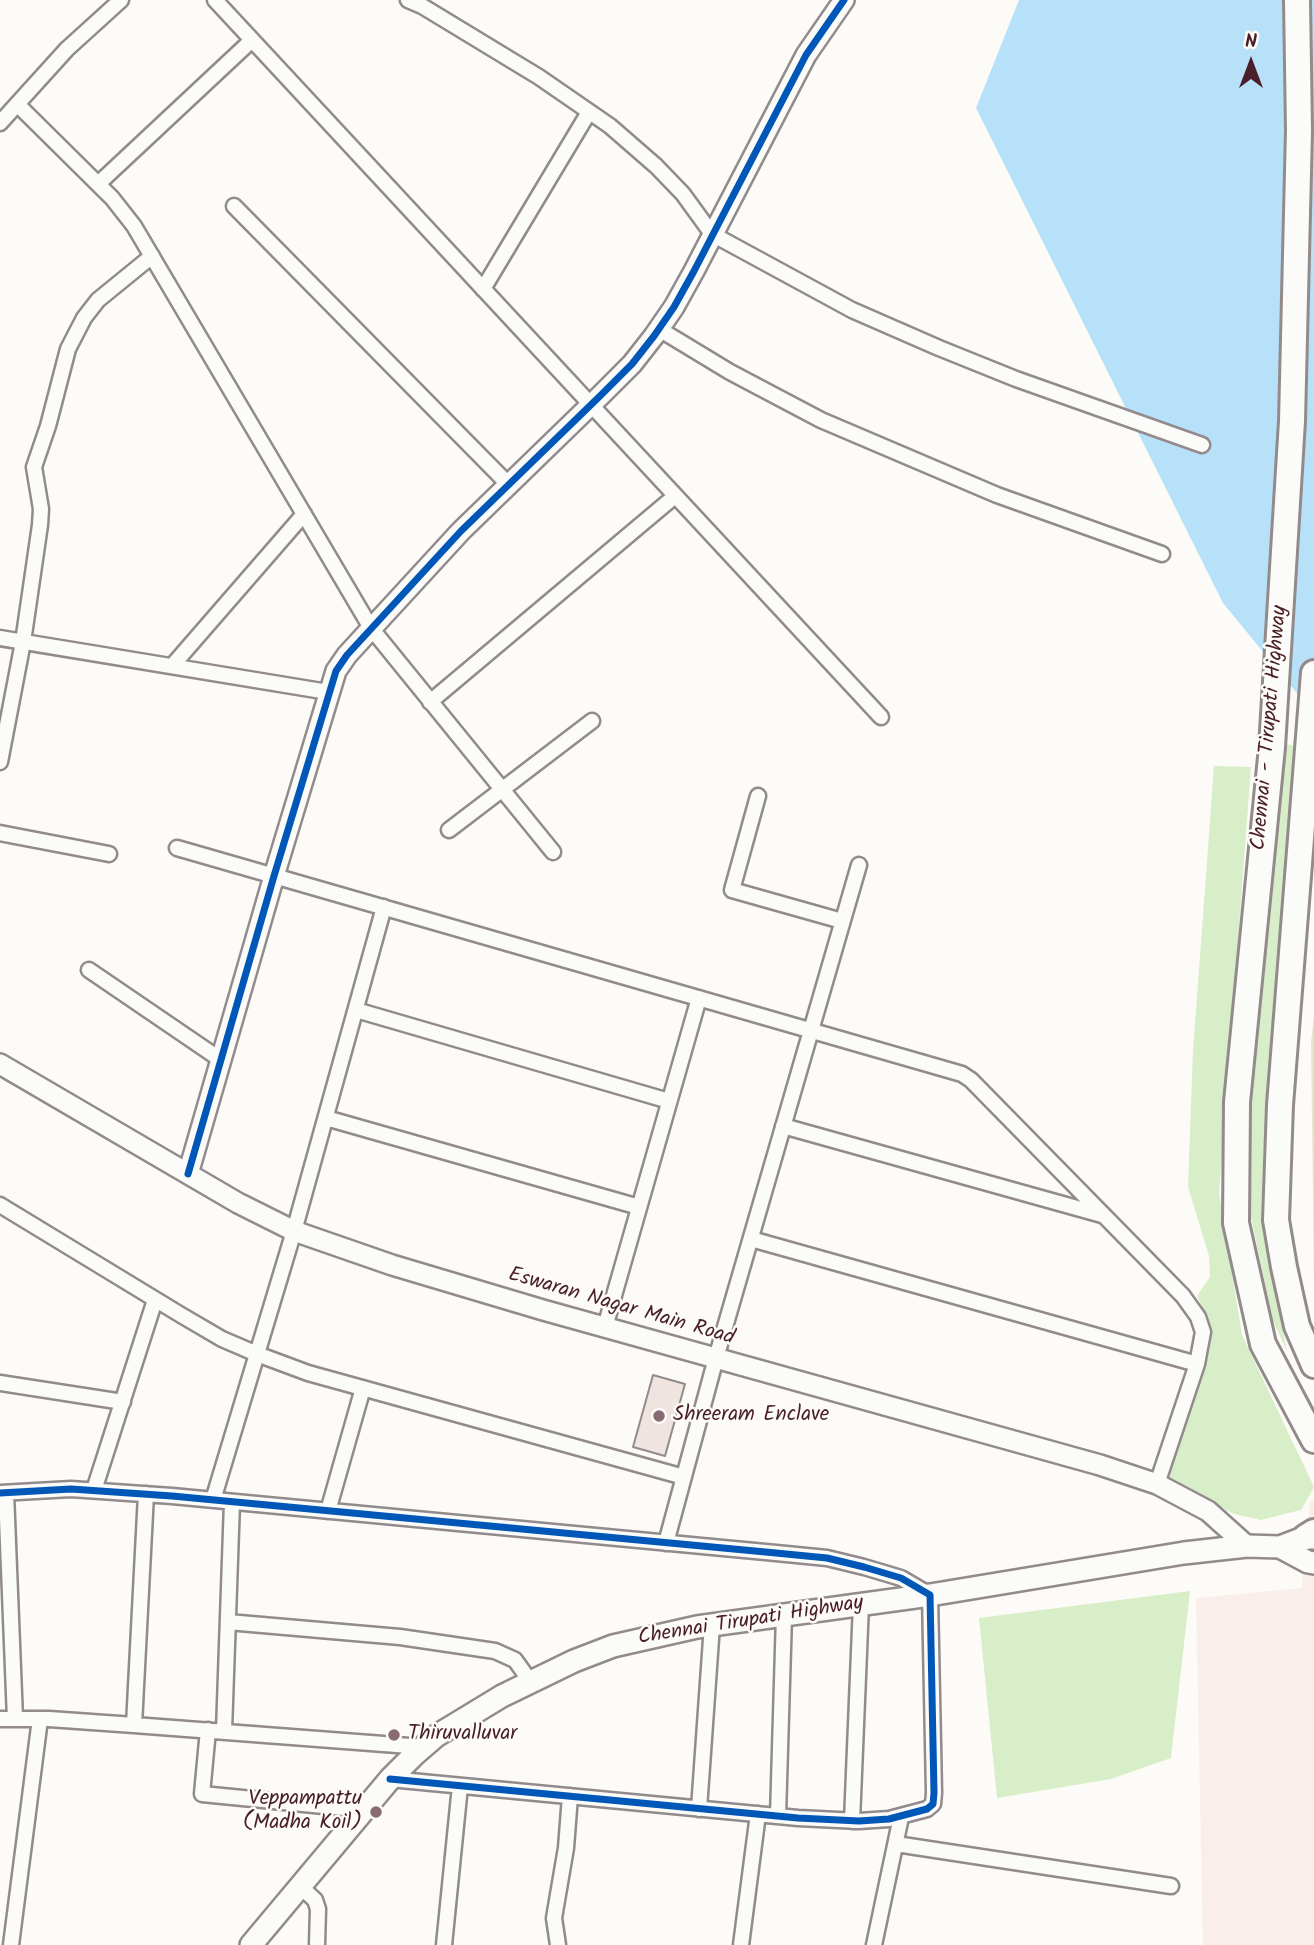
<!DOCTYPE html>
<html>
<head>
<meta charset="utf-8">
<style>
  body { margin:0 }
  #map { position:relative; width:1314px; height:1945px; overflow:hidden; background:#fcfbf8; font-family:Kalam,sans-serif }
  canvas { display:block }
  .north { position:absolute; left:1216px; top:28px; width:70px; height:70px; -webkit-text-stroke:5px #fdfcf7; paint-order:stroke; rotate:0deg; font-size:19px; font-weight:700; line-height:28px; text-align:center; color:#4a1f2b }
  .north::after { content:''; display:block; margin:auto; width:24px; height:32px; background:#4a1f2b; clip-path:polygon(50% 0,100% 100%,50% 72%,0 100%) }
</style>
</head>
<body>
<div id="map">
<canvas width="1314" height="1945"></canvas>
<div class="north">N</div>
</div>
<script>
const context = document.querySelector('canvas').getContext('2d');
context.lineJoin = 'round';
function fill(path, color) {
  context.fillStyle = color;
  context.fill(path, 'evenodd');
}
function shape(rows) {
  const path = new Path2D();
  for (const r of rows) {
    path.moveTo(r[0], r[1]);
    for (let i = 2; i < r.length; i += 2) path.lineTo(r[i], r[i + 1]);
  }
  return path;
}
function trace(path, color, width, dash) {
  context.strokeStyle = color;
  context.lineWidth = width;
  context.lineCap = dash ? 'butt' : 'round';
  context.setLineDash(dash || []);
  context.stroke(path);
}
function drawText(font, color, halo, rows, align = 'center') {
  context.font = font + ' Kalam,sans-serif';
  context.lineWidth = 5;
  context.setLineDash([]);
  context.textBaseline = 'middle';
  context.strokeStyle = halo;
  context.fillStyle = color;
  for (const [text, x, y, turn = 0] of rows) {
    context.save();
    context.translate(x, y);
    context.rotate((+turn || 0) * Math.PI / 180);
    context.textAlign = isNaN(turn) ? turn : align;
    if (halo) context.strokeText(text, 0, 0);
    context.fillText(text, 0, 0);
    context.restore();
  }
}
fill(shape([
  [1310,1501,1314,1501,1314,1945,1203,1945,1196,1598,1302,1588]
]), '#f9eee9');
fill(shape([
  [1285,744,1297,746,1266,1096,1261,1216,1287,1351,1273,1321,1251,1217,1251,1094],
  [1214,766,1251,767,1219,1193,1242,1335,1314,1487,1301,1510,1261,1520,1234,1514,1168,1480,1207,1360,1211,1341,1211,1326,1197,1296,1210,1277,1209,1256,1188,1187,1193,1051],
  [1314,1014,1314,1283,1311,1042],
  [1190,1591,1171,1758,1111,1779,997,1798,979,1618]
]), '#d8eec8');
fill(shape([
  [1019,0,1314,0,1314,714,1223,603,976,108]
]), '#b7e1f9');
const building = shape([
  [653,1375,685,1384,665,1456,633,1447,653,1375]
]);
fill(building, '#f0e4e1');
trace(building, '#928a8b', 2);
const street = shape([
  [215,0,881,717],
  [408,0,422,6,539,77,610,126,656,166,683,194,712,234,852,310,939,348,1016,379,1202,445],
  [17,104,112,198,134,226,371,628,553,852],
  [0,123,67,49,121,0],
  [98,184,252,40],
  [234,206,508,484],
  [483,289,589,112],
  [659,329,730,372,821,420,997,495,1162,554],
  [0,638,328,692],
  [172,666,304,514],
  [430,702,675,496],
  [0,762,23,642,40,525,41,509,34,467,48,426,68,349,84,318,98,300,152,256],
  [758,796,732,890,842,921],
  [449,830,592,721],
  [0,833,109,854],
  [177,848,962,1074,971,1080,1183,1296,1198,1317,1203,1332,1197,1364,1157,1484],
  [89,970,221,1060],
  [356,1010,669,1101],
  [326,1118,639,1207],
  [783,1126,1102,1215],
  [0,1205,181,1315,222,1339,257,1354,308,1373,684,1477],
  [751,1239,1197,1364],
  [605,1327,699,998],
  [0,1383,123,1402],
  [94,1490,155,1300],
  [0,1493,71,1489,172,1496,776,1553,827,1558,864,1567,901,1578,930,1595,934,1793,933,1804,927,1809,889,1819,859,1821,798,1818,390,1779],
  [6,1493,15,1719],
  [213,1500,294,1231,384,907],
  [328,1511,363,1388],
  [666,1543,716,1358,859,865],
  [228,1622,400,1637,495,1651,515,1660,530,1681],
  [0,1719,49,1719,134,1725,423,1747],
  [134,1725,146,1494],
  [208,1730,202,1794,364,1810],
  [224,1731,232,1502],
  [699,1809,712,1625],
  [778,1816,784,1615],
  [852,1821,861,1604],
  [896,1844,1171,1886],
  [301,1887,315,1900,318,1909,317,1945],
  [11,1945,40,1719],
  [444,1945,460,1786],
  [558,1945,554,1918,566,1848,570,1796],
  [741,1945,758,1814],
  [874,1945,901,1817]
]);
const secondary = shape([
  [0,1064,238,1203,294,1231,392,1265,543,1310,1100,1465,1157,1484,1208,1511,1247,1546],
  [188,1174,274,876,336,671,347,655,461,531,600,396,632,364,654,336,674,307,694,271,806,55,844,0]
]);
const primary = shape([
  [1280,1547,1308,1562,1314,1563],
  [251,1945,390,1779,414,1755,436,1736,502,1696,574,1661,613,1646,697,1627,930,1595,1184,1553,1247,1546,1280,1547,1306,1537,1314,1538]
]);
const highway = shape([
  [1297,0,1299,130,1292,421,1272,747,1237,1102,1236,1223,1263,1344,1314,1440],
  [1314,673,1280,1105,1276,1220,1284,1267,1297,1326,1314,1365],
  [1306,1537,1314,1532]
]);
trace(street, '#928a8b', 19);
trace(secondary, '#928a8b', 24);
trace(primary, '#928a8b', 26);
trace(highway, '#928a8b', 30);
trace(street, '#fbfbf9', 14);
trace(secondary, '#fbfbf9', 19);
trace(primary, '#fbfbf9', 21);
trace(highway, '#fbfbf9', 24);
trace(shape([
  [188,1174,274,876,336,671,347,655,461,531,600,396,632,364,654,336,674,307,694,271,806,55,844,0],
  [0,1493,71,1489,172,1496,776,1553,827,1558,864,1567,901,1578,930,1595,934,1793,933,1804,927,1809,889,1819,859,1821,798,1818,390,1779]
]), '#0057b8', 7);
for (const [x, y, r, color] of [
  [659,1416,7,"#886c73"],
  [394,1735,7,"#886c73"],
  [376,1812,7,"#886c73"]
]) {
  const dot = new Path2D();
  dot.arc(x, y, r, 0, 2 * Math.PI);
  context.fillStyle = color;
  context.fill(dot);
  trace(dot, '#fdfcf7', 2.5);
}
drawText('21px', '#4a1f2b', '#fdfcf7', [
  ["Chennai - Tirupati Highway",1271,728,-85],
  ["Eswaran Nagar Main Road",621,1308,16],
  ["Chennai Tirupati Highway",751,1622,-9]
]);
drawText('21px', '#4a1f2b', '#fdfcf7', [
  ["Shreeram Enclave",673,1416],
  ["Thiruvalluvar",408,1735],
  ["Veppampattu",362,1800,"right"],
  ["(Madha Koil)",362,1824,"right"]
], 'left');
</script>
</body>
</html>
